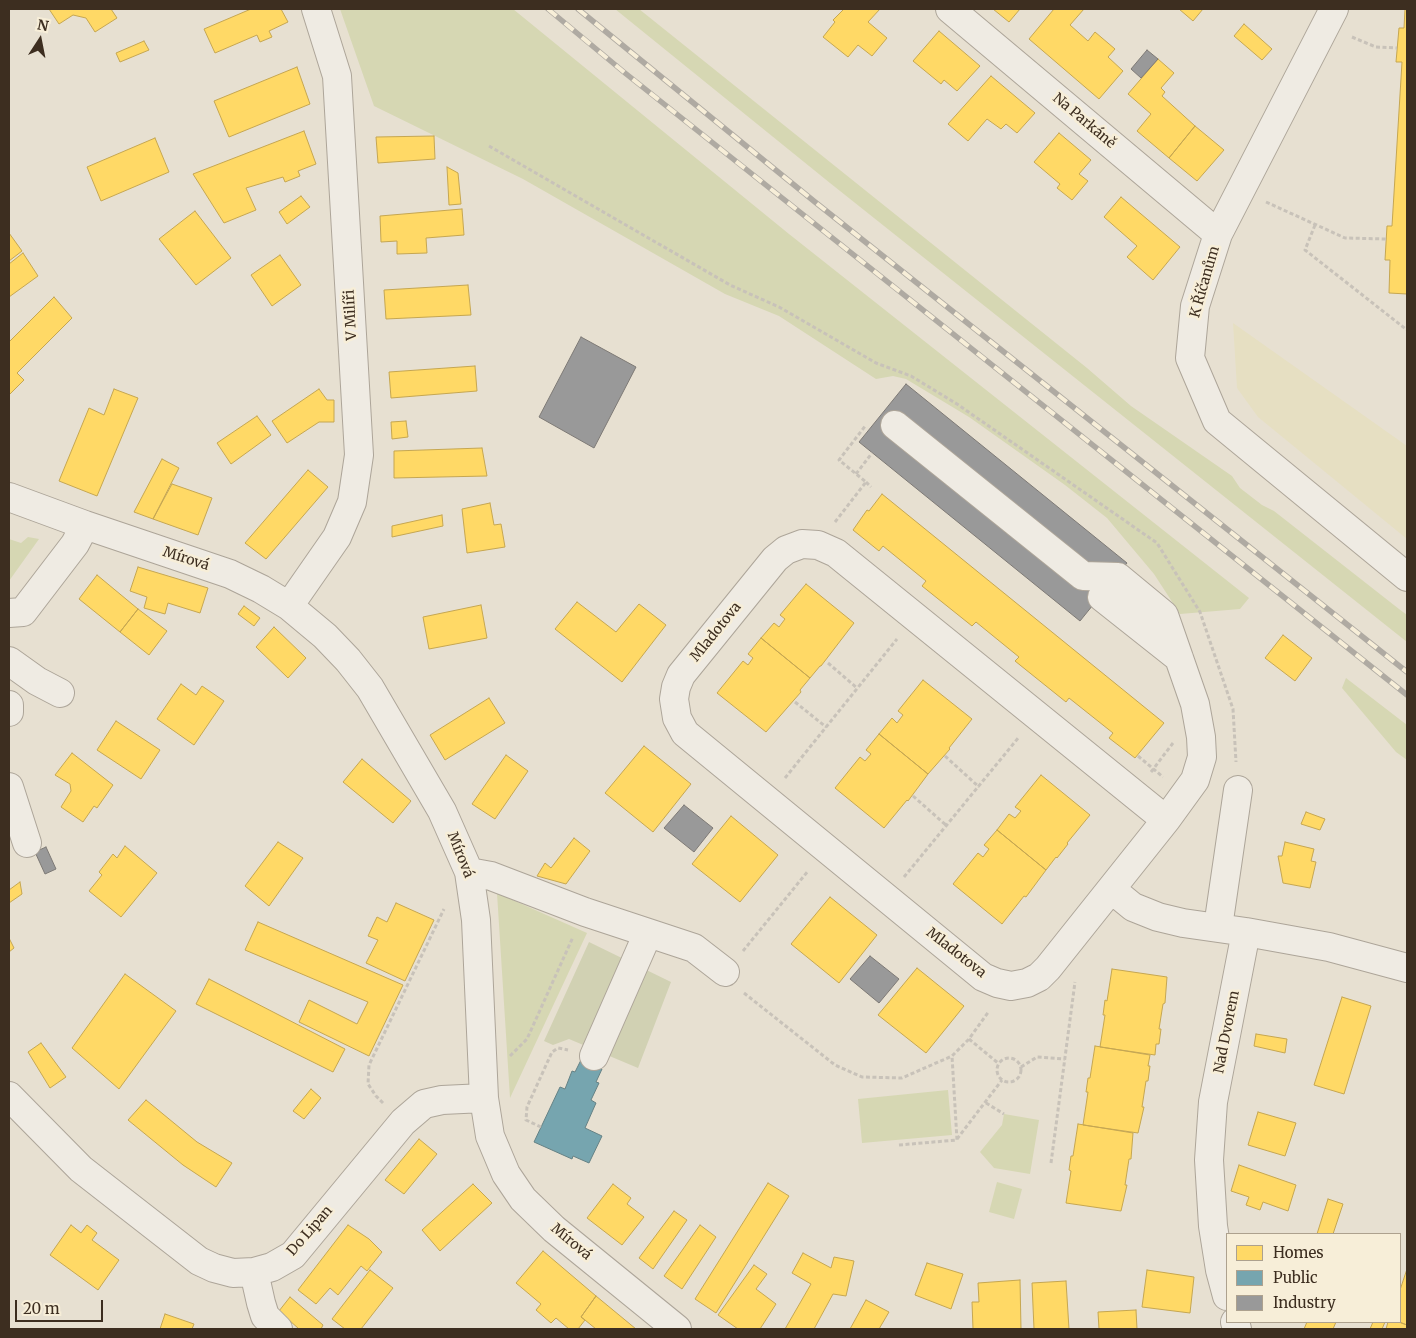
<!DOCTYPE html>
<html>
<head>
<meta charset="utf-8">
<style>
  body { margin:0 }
  #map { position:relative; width:1416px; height:1338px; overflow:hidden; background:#e7e0d1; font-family:Merriweather,serif }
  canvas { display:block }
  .frame { position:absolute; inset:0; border:10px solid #3d2e20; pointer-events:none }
  .legend { position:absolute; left:1226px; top:1233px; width:175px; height:90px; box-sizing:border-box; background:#f7eed8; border:1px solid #ada18e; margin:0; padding:6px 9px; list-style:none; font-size:15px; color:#3d2e20 }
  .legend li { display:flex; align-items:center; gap:10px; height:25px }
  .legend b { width:25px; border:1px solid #ada18e }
  .north { position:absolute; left:15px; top:15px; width:50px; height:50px; -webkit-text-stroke:4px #f7eed8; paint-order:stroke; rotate:11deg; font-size:14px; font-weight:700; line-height:20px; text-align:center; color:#3d2e20 }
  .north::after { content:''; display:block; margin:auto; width:18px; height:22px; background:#3d2e20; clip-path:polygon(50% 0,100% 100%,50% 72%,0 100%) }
  .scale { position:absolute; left:15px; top:1300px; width:88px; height:22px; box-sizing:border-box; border:2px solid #3d2e20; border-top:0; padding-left:6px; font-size:15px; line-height:18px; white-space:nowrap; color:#3d2e20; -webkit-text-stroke:4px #f7eed8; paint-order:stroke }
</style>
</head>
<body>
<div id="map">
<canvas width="1416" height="1338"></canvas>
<div class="frame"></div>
<ul class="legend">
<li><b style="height:14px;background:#ffd966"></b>Homes</li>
<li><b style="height:14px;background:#76a5af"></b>Public</li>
<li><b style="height:14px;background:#999"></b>Industry</li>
</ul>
<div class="north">N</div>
<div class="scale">20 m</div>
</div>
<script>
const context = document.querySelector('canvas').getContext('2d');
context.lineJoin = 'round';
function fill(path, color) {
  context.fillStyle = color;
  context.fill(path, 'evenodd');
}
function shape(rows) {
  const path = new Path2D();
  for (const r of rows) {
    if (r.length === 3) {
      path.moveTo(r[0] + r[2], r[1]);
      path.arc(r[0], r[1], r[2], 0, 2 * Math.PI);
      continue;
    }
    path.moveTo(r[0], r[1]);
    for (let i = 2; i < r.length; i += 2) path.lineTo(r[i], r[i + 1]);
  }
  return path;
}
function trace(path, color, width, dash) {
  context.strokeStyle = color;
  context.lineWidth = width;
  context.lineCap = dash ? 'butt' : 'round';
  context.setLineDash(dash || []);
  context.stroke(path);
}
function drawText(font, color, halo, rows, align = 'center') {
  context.font = font + ' Merriweather,serif';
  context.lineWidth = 5;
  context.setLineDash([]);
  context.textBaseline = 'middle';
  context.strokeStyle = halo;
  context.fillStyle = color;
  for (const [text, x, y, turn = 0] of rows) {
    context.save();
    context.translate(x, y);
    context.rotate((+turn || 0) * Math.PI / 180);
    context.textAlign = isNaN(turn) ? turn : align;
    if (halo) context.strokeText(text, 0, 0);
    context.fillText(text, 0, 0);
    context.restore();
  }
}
fill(shape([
  [1233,323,1407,446,1407,539,1258,417,1237,388]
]), '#e6dfc2');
fill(shape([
  [340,9,513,9,789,234,1249,598,1240,609,1180,614,1154,574,1107,518,1065,485,969,417,906,379,893,376,876,379,779,316,725,294,523,179,374,106],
  [615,9,639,9,1087,368,1131,406,1232,476,1240,488,1262,505,1274,511,1399,609,1407,615,1407,642,830,183],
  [28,537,39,539,9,581,9,539,21,543],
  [1346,678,1407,725,1407,760,1396,752,1342,688],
  [497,893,587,933,510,1098],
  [948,1090,952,1135,862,1143,858,1099],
  [1004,1114,1039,1120,1030,1174,994,1168,980,1152,1002,1125],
  [997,1182,1022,1189,1014,1219,989,1212]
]), '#d6d7b3');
fill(shape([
  [589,942,671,982,638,1068,569,1039,553,1045,544,1041]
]), '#d1d1b3');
const homes = shape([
  [49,9,111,9,117,18,95,32,86,18,73,15,59,24,49,9],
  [251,9,281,9,288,22,269,31,272,37,260,42,257,35,215,53,204,29,251,9],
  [844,9,880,9,868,22,887,38,872,56,858,45,848,57,823,37,835,22,833,20,844,9],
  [993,9,1020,9,1009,22,993,9],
  [1054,9,1084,9,1070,25,1088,41,1095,32,1115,49,1108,57,1123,71,1099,99,1029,39,1054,9],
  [1179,9,1203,9,1193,21,1179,9],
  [1405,9,1407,9,1407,294,1389,293,1390,260,1385,260,1387,226,1392,226,1402,62,1396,62,1399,28,1404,28,1405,9],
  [1244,24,1272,49,1262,60,1234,36,1244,24],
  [939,31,980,66,957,91,944,80,941,84,913,61,939,31],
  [144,41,149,50,120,62,116,53,144,41],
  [1158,59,1174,73,1161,88,1165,92,1162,96,1195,126,1169,158,1137,131,1151,114,1128,94,1158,59],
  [297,67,310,104,229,137,214,101,297,67],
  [991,76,1035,113,1017,133,1006,124,1001,129,987,119,968,141,948,124,991,76],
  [1195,126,1224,150,1197,181,1169,158,1195,126],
  [304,131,316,164,298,171,300,176,285,182,283,177,246,188,256,210,224,223,193,174,304,131],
  [1059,133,1091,160,1079,174,1088,181,1072,200,1057,188,1060,184,1034,162,1059,133],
  [434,136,435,159,378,163,376,137,434,136],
  [155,138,169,172,101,201,87,167,155,138],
  [447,167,458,173,461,204,449,205,447,167],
  [301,196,310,207,287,224,279,212,301,196],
  [1121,197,1180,247,1153,280,1127,257,1137,246,1104,217,1121,197],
  [462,209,464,235,426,238,427,253,397,254,397,241,381,242,380,216,462,209],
  [195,211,231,258,196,285,159,239,195,211],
  [9,233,22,251,9,261,9,233],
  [23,253,38,276,9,297,9,264,23,253],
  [280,255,301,285,272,306,251,275,280,255],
  [468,285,471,315,386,319,384,290,468,285],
  [54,297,72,318,17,373,24,380,9,395,9,342,54,297],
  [475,366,477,391,391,398,389,372,475,366],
  [114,389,138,398,97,496,59,481,89,408,104,415,114,389],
  [319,389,327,400,334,400,334,422,319,422,287,443,272,421,319,389],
  [257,416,271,435,231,464,217,443,257,416],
  [406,421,408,437,392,439,391,422,406,421],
  [482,448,487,476,394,478,394,451,482,448],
  [162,459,179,468,153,519,134,512,162,459],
  [308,470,328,487,266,559,245,543,308,470],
  [172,484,212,498,198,535,153,519,172,484],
  [882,494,1164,723,1135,758,1109,738,1113,733,1069,698,1066,702,1015,661,1019,657,976,622,972,626,922,586,926,581,883,546,879,551,853,530,867,510,869,511,882,494],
  [490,503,494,525,501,524,505,547,467,553,462,509,490,503],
  [442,515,443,526,392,537,392,526,442,515],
  [138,567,208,588,200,613,168,603,165,614,144,608,147,597,130,591,138,567],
  [97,575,138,609,120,632,79,599,97,575],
  [806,584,854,623,821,666,820,666,810,678,761,638,774,623,779,627,785,619,780,615,806,584],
  [577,602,616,632,639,604,666,625,622,682,555,629,577,602],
  [481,605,487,638,429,649,423,617,481,605],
  [244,606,260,618,254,626,238,614,244,606],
  [138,609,167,631,149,655,120,632,138,609],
  [274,627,306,658,288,678,256,647,274,627],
  [1283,635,1312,658,1295,681,1265,658,1283,635],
  [761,638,810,678,800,690,801,692,766,732,717,693,743,661,748,665,753,658,748,654,761,638],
  [923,680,972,719,949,748,950,749,928,774,879,734,892,718,897,723,903,715,898,711,923,680],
  [181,684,196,695,202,686,224,701,194,745,157,719,181,684],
  [489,698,505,723,445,760,430,735,489,698],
  [116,721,160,750,141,779,97,750,116,721],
  [879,734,928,774,908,801,907,800,884,828,835,788,860,757,865,761,871,754,866,750,879,734],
  [644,746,691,784,653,832,605,793,644,746],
  [72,753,113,785,97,808,94,806,83,822,61,807,71,791,70,784,55,775,72,753],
  [506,755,528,771,495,819,472,804,506,755],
  [362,759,411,801,393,823,343,782,362,759],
  [1041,775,1090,815,1067,843,1068,844,1057,858,1056,857,1046,870,997,830,1009,814,1015,818,1021,811,1015,807,1041,775],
  [1306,812,1325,819,1320,830,1301,824,1306,812],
  [731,816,778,855,740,902,692,864,731,816],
  [997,830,1046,870,1026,897,1024,896,1002,924,953,884,978,853,983,857,989,849,984,845,997,830],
  [574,838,590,851,566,884,537,876,545,863,551,868,574,838],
  [278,842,303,858,269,906,245,886,278,842],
  [1285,842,1314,849,1311,861,1316,862,1310,888,1283,883,1278,856,1282,856,1285,842],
  [125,846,157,873,121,917,89,891,102,875,99,872,113,854,117,858,125,846],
  [20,882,22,894,9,903,9,890,20,882],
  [830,897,877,935,839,983,791,944,830,897],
  [396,903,434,920,405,981,366,963,378,940,368,936,377,917,387,922,396,903],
  [258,922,403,985,369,1056,299,1022,309,1000,357,1024,368,1002,245,950,258,922],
  [9,938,14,948,9,952,9,938],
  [917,968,964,1006,926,1053,878,1015,917,968],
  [1112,969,1167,977,1165,1003,1163,1004,1159,1029,1161,1029,1159,1044,1156,1044,1155,1055,1100,1047,1105,1015,1103,1015,1105,1000,1107,1001,1112,969],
  [125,974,176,1011,119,1089,72,1048,125,974],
  [209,979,345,1049,333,1072,196,1004,209,979],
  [1342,997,1371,1006,1344,1094,1314,1085,1342,997],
  [1256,1034,1287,1039,1285,1053,1254,1046,1256,1034],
  [41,1043,66,1077,50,1088,28,1052,41,1043],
  [1095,1046,1150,1055,1148,1066,1150,1066,1148,1081,1146,1081,1142,1107,1144,1107,1138,1133,1083,1125,1088,1092,1086,1092,1088,1078,1090,1078,1095,1046],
  [311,1089,321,1098,304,1119,293,1111,311,1089],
  [146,1100,197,1142,232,1163,216,1187,183,1165,128,1120,146,1100],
  [1258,1112,1296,1123,1285,1156,1248,1145,1258,1112],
  [1078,1124,1133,1133,1131,1159,1129,1159,1125,1185,1127,1185,1121,1211,1066,1203,1071,1171,1069,1170,1071,1156,1073,1156,1078,1124],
  [419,1139,437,1154,404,1194,385,1180,419,1139],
  [1239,1165,1296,1185,1288,1211,1263,1202,1260,1210,1246,1205,1249,1197,1231,1191,1239,1165],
  [768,1183,789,1196,716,1313,695,1299,768,1183],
  [473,1184,492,1203,440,1251,422,1230,473,1184],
  [613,1184,631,1198,627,1204,644,1217,622,1245,587,1218,613,1184],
  [1328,1199,1343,1204,1333,1234,1317,1234,1328,1199],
  [674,1211,687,1220,653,1269,639,1258,674,1211],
  [71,1225,81,1233,87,1225,97,1233,92,1240,119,1260,98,1290,50,1255,71,1225],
  [348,1225,369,1239,382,1252,367,1271,361,1266,338,1295,330,1288,316,1304,298,1290,348,1225],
  [700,1225,716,1237,682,1289,664,1276,700,1225],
  [543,1251,596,1296,581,1317,585,1320,578,1329,569,1329,556,1318,551,1323,536,1310,541,1304,516,1283,543,1251],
  [803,1253,831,1268,834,1257,854,1261,846,1296,833,1294,814,1329,785,1329,811,1284,792,1273,803,1253],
  [927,1263,963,1274,951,1309,915,1295,927,1263],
  [754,1265,767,1274,756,1289,776,1304,760,1329,738,1329,718,1315,754,1265],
  [1407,1269,1407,1325,1399,1322,1400,1290,1407,1269],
  [370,1270,393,1288,361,1329,345,1329,332,1319,370,1270],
  [1147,1270,1194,1277,1190,1313,1142,1307,1147,1270],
  [1020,1280,1021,1329,973,1329,972,1302,979,1302,978,1283,1020,1280],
  [1066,1281,1069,1329,1034,1329,1032,1283,1066,1281],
  [596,1296,636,1329,596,1329,585,1320,581,1317,596,1296],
  [290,1297,323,1325,321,1329,299,1329,279,1311,290,1297],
  [866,1300,889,1312,879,1329,850,1329,866,1300],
  [1136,1310,1137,1329,1099,1329,1098,1312,1136,1310],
  [165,1314,194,1324,192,1329,160,1329,165,1314],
  [1307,1322,1336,1322,1333,1329,1304,1329,1307,1322],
  [1373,1322,1385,1322,1382,1329,1370,1329,1373,1322],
  [1388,1322,1399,1322,1407,1325,1407,1329,1386,1329,1388,1322]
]);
fill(homes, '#ffd966');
trace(homes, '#c5a651', 1);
const public = shape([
  [581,1060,602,1069,596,1082,599,1083,591,1100,596,1103,585,1128,602,1136,589,1163,573,1156,572,1159,534,1142,560,1087,565,1089,572,1071,575,1072,581,1060]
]);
fill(public, '#76a5af');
trace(public, '#658184', 1);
const industry = shape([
  [1147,50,1158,59,1141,78,1131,69,1147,50],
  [581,337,636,367,594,448,539,417,581,337],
  [906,384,1127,563,1080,621,859,442,906,384],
  [684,805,713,828,694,852,664,828,684,805],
  [46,847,56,869,45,874,35,852,46,847],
  [870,956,899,979,879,1003,850,979,870,956]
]);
fill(industry, '#999');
trace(industry, '#7d7975', 1);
const minor = shape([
  [950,9,1218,234],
  [1334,9,1218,234,1195,306,1190,358,1217,421,1407,577],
  [895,425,1083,576,1118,577,1164,615,1195,704,1201,737,1202,757,1195,780,1166,820],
  [9,497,85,525,230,574,261,589,289,606,325,636,348,660,370,688,442,811,469,872,476,920,484,1098,490,1136,506,1174,523,1199,554,1229,677,1329],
  [802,544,818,545,836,553,1166,820,1048,968,1039,977,1027,983,1011,986,997,983,983,977,685,733,677,718,674,699,676,687,681,675,775,559,786,550,802,544],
  [1102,597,1179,658],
  [289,606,337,537,352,502,359,455,337,76,316,9],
  [9,613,23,612,75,544,85,525],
  [9,661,37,681,60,693],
  [9,705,9,712],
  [9,787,27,843],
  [469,872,491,876,585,912,694,948,725,972],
  [1111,889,1133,907,1158,917,1183,923,1246,932,1329,947,1407,968],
  [1218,927,1238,790],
  [594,1056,648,933],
  [9,1096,81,1169,199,1261,214,1268,233,1273,254,1272,272,1267,293,1255,403,1122,424,1104,442,1100,484,1098],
  [254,1272,261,1303,265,1316,278,1329],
  [1227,1296,1220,1270,1213,1226,1209,1160,1213,1102,1246,932],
  [1235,1322,1237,1329]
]);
trace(minor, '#ada599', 30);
trace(shape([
  [1352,37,1376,47,1397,48],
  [489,146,730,285,779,307,876,363,911,376,957,404,1157,543,1200,612,1233,709,1236,762],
  [1266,202,1345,238,1386,239],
  [1315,225,1305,250,1407,330],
  [856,474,872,453],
  [866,482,871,487],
  [835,522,866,482,839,460,866,425],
  [828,663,857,688],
  [795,702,826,727],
  [945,756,979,787],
  [1138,756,1163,777],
  [1151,772,1173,743],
  [785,778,897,639],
  [913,796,947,826],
  [904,877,1019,737],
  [743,951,808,871],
  [744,993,835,1065,862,1077,902,1078,952,1056,969,1039,989,1011],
  [969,1039,998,1063],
  [510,1056,527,1039,573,937],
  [1009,1070,12],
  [1021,1067,1037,1057,1065,1059],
  [383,1103,376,1096,368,1084,369,1065,444,909],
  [986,1103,1004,1114],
  [541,1127,526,1120,527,1107,552,1052,558,1048,568,1050],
  [957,1139,1002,1080],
  [899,1145,957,1140,952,1056],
  [1051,1163,1075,982]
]), '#c8c2b9', 3, [4, 2.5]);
trace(minor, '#efebe3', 28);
const rail = shape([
  [548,9,625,73,1407,695],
  [578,9,815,202,1407,672]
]);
trace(rail, '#afaaa2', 5.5);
trace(rail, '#f7eed8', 4, [11]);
drawText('14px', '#3d2e20', '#f7eed8', [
  ["Na Parkáně",1084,121,40],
  ["K Říčanům",1205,282,-74],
  ["V Milíři",351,315,-93],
  ["Mírová",186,559,18],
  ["Mladotova",716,632,-51],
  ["Mírová",460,855,68],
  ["Mladotova",956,953,38],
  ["Nad Dvorem",1227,1032,-79],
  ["Do Lipan",310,1231,-49],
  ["Mírová",571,1242,40]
]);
</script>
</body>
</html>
